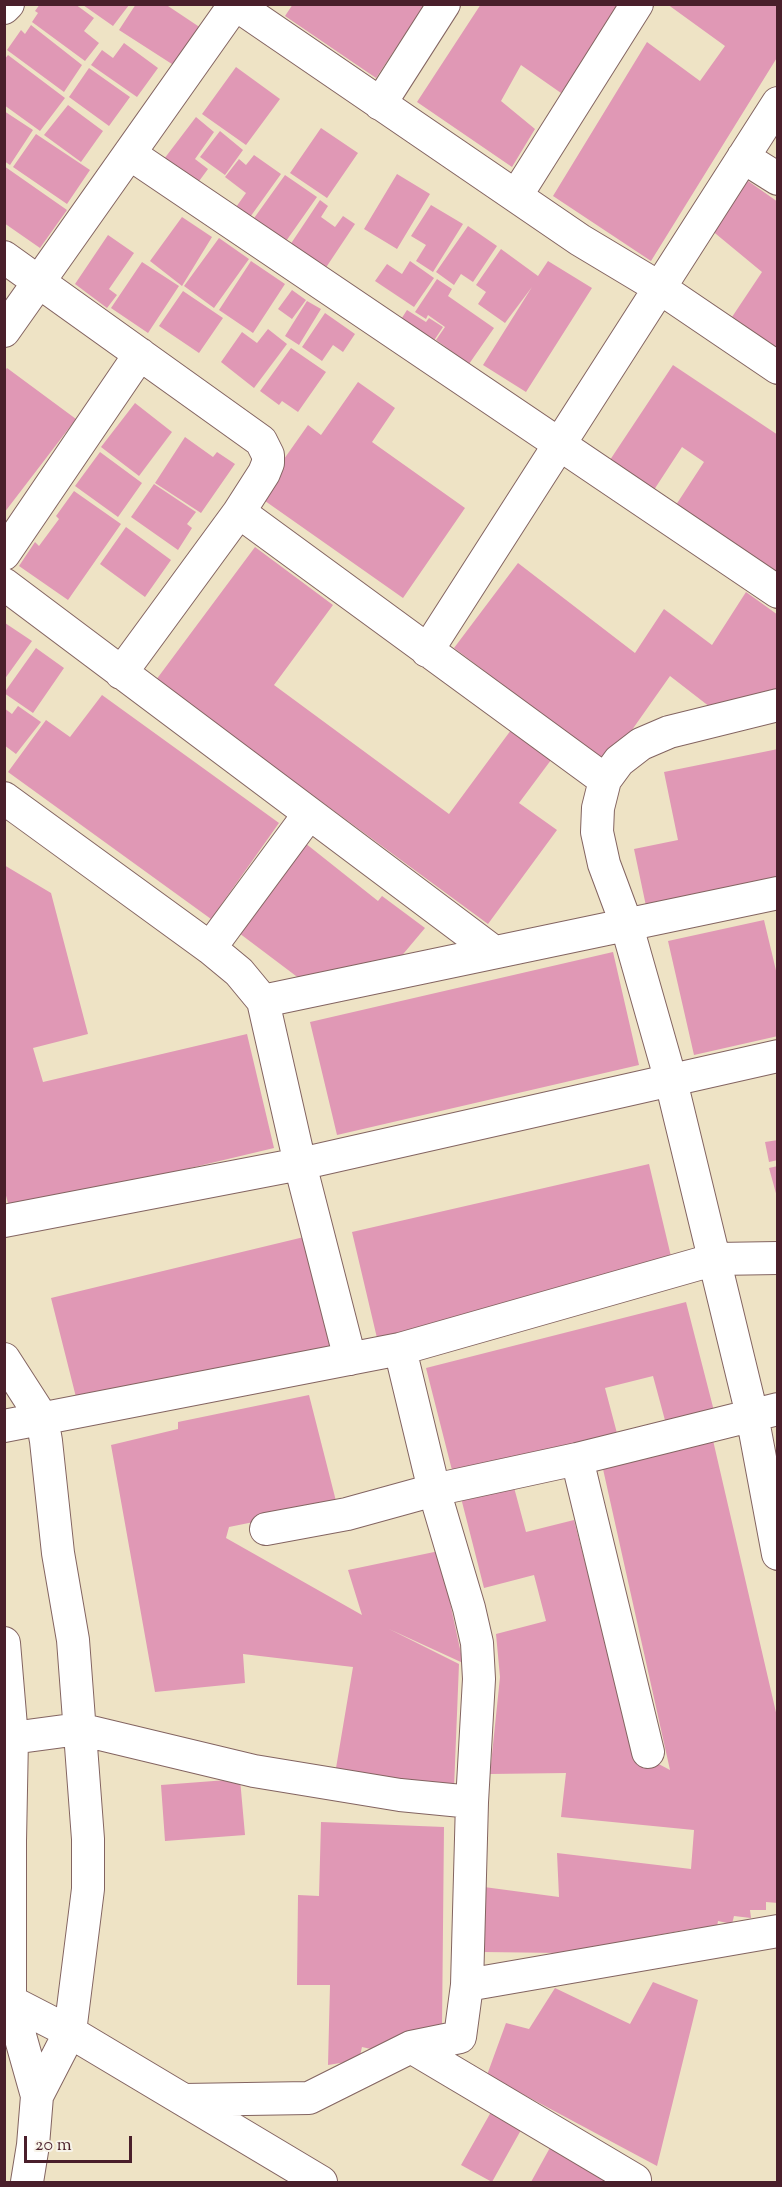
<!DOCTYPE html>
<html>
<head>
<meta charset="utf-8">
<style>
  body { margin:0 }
  #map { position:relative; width:782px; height:2187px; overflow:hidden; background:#eee3c5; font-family:"Sorts Mill Goudy",serif }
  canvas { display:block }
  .frame { position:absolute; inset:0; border:6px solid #4a1f2b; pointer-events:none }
  .scale { position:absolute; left:24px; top:2136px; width:108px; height:27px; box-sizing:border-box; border:3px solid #4a1f2b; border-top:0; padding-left:8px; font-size:18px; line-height:21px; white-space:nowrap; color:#4a1f2b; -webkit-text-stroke:4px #f7f3e8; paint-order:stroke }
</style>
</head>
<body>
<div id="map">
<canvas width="782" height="2187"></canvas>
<div class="frame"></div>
<div class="scale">20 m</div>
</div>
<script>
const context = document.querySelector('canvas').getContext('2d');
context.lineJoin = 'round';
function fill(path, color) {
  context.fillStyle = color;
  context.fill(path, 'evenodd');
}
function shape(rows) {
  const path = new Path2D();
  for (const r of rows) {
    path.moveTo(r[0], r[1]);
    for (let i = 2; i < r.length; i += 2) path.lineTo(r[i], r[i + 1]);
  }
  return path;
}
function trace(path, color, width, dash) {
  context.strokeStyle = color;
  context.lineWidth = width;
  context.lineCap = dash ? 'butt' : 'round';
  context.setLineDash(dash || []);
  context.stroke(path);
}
fill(shape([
  [40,4,75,4,94,18,84,31,99,43,85,61,32,22,38,13,35,11],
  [136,4,165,4,201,28,175,66,119,30],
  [293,4,425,4,376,78,285,16],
  [481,4,620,4,561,93,521,65,501,101,535,129,512,167,417,102],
  [667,4,778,4,778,56,651,261,553,196,647,42,700,81,725,46],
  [83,5,129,5,113,26],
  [31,25,82,65,64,92,7,50,21,30,25,34],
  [124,43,158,68,137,97,91,65,102,50,113,58],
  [8,55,65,98,40,131,4,105,4,60],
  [236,67,280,99,246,145,202,114],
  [89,68,130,97,109,126,69,97],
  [68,105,103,131,81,162,44,135],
  [4,111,33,130,10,165,4,161],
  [196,117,214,132,195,159,208,169,194,188,161,163],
  [321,128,358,153,327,198,290,173],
  [220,131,243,150,225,175,200,157],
  [36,134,90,170,67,204,13,167],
  [254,155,281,174,248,220,234,210,246,193,225,177,239,159,246,165],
  [4,166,67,210,40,248,4,223],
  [397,174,430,194,397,249,364,229],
  [285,175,317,197,284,244,252,221],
  [741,176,778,202,778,349,732,317,762,272,710,229],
  [320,200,328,206,321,217,335,227,343,216,355,224,323,272,288,248],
  [431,205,463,224,433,272,416,261,426,245,411,236],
  [182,217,212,237,182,286,150,261],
  [468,226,497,246,473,282,461,274,454,285,436,272],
  [108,235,134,253,109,289,117,295,107,308,75,284],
  [219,238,249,259,214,308,184,286],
  [501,249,538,276,548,261,592,288,526,392,483,365,532,287,505,323,478,304,486,292,476,285],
  [251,261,285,284,253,333,219,310],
  [410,261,434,278,414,307,375,281,387,264,402,274],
  [142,262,179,286,148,333,111,308],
  [437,279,452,289,448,296,494,328,469,364,436,340,445,327,428,315,426,319,415,312],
  [292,290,306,300,292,319,278,309],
  [183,291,223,318,199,353,159,326],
  [307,301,321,309,299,345,285,336],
  [407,310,426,322,429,318,443,327,431,345,398,324],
  [325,313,355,334,343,352,333,345,322,361,302,347],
  [268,329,287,344,254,388,221,362,242,332,257,343],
  [291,348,326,372,298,412,282,401,279,405,260,391],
  [673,365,778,435,778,577,674,508,704,462,682,447,650,496,606,466],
  [7,368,76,419,4,513,4,372],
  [358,382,395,408,372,442,465,508,403,598,258,496,308,425,321,435],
  [135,403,172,432,139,476,101,447],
  [185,437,213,457,217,452,235,464,201,513,155,483],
  [100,452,142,483,118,517,75,486],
  [154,484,196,512,187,524,192,528,178,550,131,517],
  [74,491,121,524,68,600,19,566,35,542,39,546,59,519,56,516],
  [126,527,171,560,145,597,100,564],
  [255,547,333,605,274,685,449,814,511,730,551,760,519,803,557,830,488,924,156,680],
  [518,563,635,653,664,609,712,645,746,592,778,615,778,695,710,707,670,676,608,764,454,648],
  [5,623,32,641,4,680,4,624],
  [36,648,64,668,33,713,4,693],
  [102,695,279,823,211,919,8,772,46,720,70,737],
  [18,706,41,722,16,754,4,745,4,708,12,714],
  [778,749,778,879,646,906,634,849,678,840,664,772],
  [305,843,378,901,382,896,425,928,399,959,300,979,239,933],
  [4,865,51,893,88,1034,33,1048,43,1082,247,1034,274,1148,10,1211,4,1188],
  [764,920,778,979,778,1036,694,1055,668,941],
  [613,952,639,1065,337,1135,310,1022],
  [778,1140,778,1160,769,1162,765,1142],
  [649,1164,674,1269,377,1338,352,1232],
  [778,1166,778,1197,777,1197,769,1168],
  [304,1237,332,1348,79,1409,51,1298],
  [686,1302,714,1411,666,1424,653,1376,605,1388,618,1437,454,1478,426,1368],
  [309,1395,337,1505,229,1527,226,1538,362,1615,348,1570,439,1551,463,1663,389,1629,459,1664,454,1788,335,1774,353,1667,243,1654,245,1683,155,1692,111,1445,178,1429,178,1422],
  [712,1436,778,1721,778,1903,766,1902,766,1910,750,1910,751,1918,734,1916,732,1924,718,1921,717,1927,690,1929,562,1953,483,1952,484,1887,559,1897,557,1853,691,1869,694,1830,561,1817,566,1773,490,1774,500,1677,496,1634,546,1621,534,1575,484,1588,460,1494,512,1480,526,1532,574,1520,634,1751,670,1770,601,1460],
  [240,1779,245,1835,165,1841,161,1785],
  [321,1822,444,1827,442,2027,380,2051,362,2047,359,2060,328,2065,330,1985,297,1985,298,1895,319,1896],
  [653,1982,698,2000,657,2166,487,2075,506,2023,529,2029,555,1988,630,2024],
  [491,2112,521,2130,492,2182,461,2165],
  [552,2144,619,2182,531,2182]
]), '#e098b5');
const minor = shape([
  [235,4,580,240,660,288,778,368],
  [4,8,8,4],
  [380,104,444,4],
  [130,154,778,592],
  [743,157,778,179],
  [516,196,637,4],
  [4,257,261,441,268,455,268,463,264,473,239,512,605,780],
  [4,331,235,4],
  [4,554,140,354],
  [4,584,494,952],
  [427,651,778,103],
  [121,673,239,512],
  [778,705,669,732,641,744,619,761,605,780,598,808,597,832,604,864,626,923,671,1081,752,1415,778,1554],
  [4,798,210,948,239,972,263,1001,300,1164,350,1359],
  [210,948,309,814],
  [263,1001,778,893],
  [4,1221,300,1164,778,1056],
  [400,1349,716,1259,778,1258],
  [4,1359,42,1418,46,1441,58,1553,73,1640,88,1839,88,1889,70,2032,37,2096],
  [4,1426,400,1349,434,1490,469,1608,477,1643,479,1679,472,1802],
  [577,1459,648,1752],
  [266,1529,347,1514,434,1490,577,1459,778,1409],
  [4,1643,12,1738,10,1841,10,2000,37,2096,33,2145,27,2182],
  [12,1738,79,1729,254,1771,400,1795,472,1802,467,1985,778,1931],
  [467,1985,460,2037,411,2047,635,2180],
  [4,1998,70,2032,321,2182],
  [184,2100,309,2098,411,2047]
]);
trace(minor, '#836461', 34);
trace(minor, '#fff', 32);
</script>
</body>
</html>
